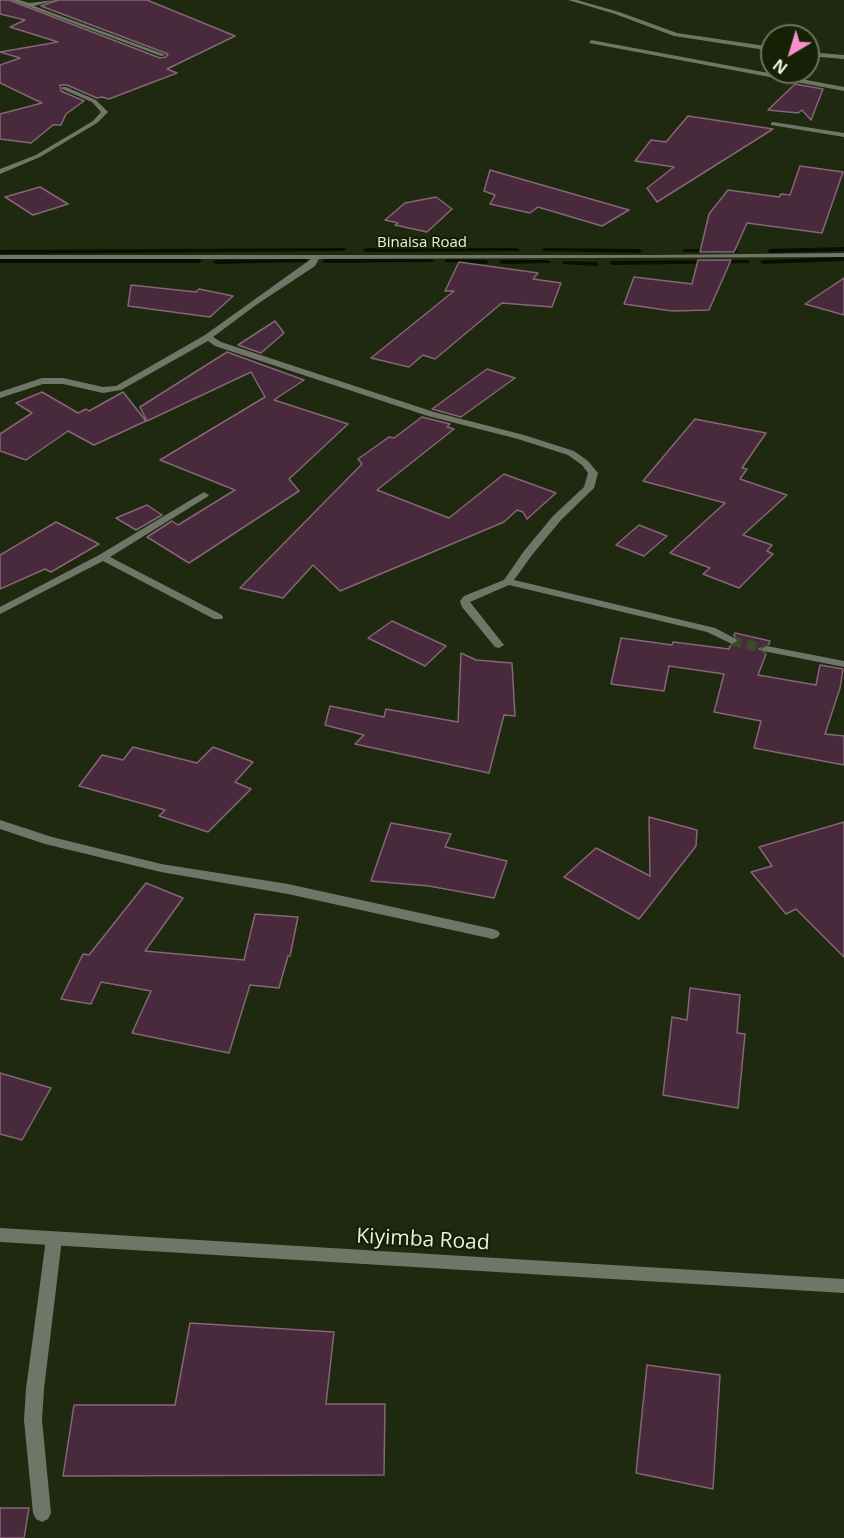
<!DOCTYPE html>
<html>
<head>
<meta charset="utf-8">
<style>
  body { margin:0 }
  #map { position:relative; width:844px; height:1538px; overflow:hidden; background:#1f290f; font-family:"Open Sans",sans-serif }
  canvas { display:block }
  .north { position:absolute; left:760px; top:24px; width:60px; height:60px; box-sizing:border-box; background:#162005; border:2px solid #6a735c; border-radius:50%; rotate:218deg; font-size:16px; font-weight:700; line-height:24px; text-align:center; color:#e8f0df }
  .north::after { content:''; display:block; margin:auto; width:21px; height:27px; background:#f790cd; clip-path:polygon(50% 0,100% 100%,50% 72%,0 100%) }
</style>
</head>
<body>
<div id="map">
<canvas width="844" height="1538"></canvas>
<div class="north">N</div>
</div>
<script>
const context = document.querySelector('canvas').getContext('2d');
context.lineJoin = 'round';
function shape(rows) {
  const path = new Path2D();
  for (const r of rows) {
    path.moveTo(r[0], r[1]);
    for (let i = 2; i < r.length; i += 2) path.lineTo(r[i], r[i + 1]);
  }
  return path;
}
function fill(path, color) {
  context.fillStyle = color;
  context.fill(path, 'evenodd');
}
function trace(path, color, width, dash) {
  context.strokeStyle = color;
  context.lineWidth = width;
  context.lineCap = dash ? 'butt' : 'round';
  context.setLineDash(dash || []);
  context.stroke(path);
}
function drawText(font, color, halo, rows, align = 'center') {
  context.font = font + ' "Open Sans",sans-serif';
  context.lineWidth = 4.5;
  context.setLineDash([]);
  context.textBaseline = 'middle';
  context.strokeStyle = halo;
  context.fillStyle = color;
  for (const [text, x, y, turn = 0] of rows) {
    context.save();
    context.translate(x, y);
    context.rotate((+turn || 0) * Math.PI / 180);
    context.textAlign = isNaN(turn) ? turn : align;
    if (halo) context.strokeText(text, 0, 0);
    context.fillText(text, 0, 0);
    context.restore();
  }
}
fill(shape([
  [844,247,844,251,770,253,767,251,770,249,844,247],
  [345,248,346,249,343,251,0,254,0,250,345,248],
  [517,248,520,250,519,251,366,252,363,250,366,248,517,248],
  [545,248,639,249,642,251,639,253,543,251,542,250,545,248],
  [685,249,735,249,738,251,735,253,683,252,682,251,685,249],
  [844,257,844,261,763,264,760,262,763,260,844,257],
  [0,259,199,259,202,261,199,263,0,263,0,259],
  [305,259,308,261,307,262,216,264,213,262,216,260,305,259],
  [431,259,434,261,433,262,325,263,322,261,325,259,431,259],
  [447,259,486,260,489,262,486,264,445,262,444,261,447,259],
  [548,260,551,262,550,263,502,264,499,262,502,260,548,260],
  [747,260,750,262,749,263,612,265,609,263,612,261,747,260],
  [565,261,596,262,599,264,596,266,563,264,563,262,565,261]
]), '#061000');
const building = shape([
  [0,0,9,0,160,58,166,57,168,54,41,6,58,0,147,0,235,36,167,69,177,73,109,99,102,97,97,98,67,85,60,85,61,91,84,101,66,114,61,125,53,125,31,143,0,139,0,114,42,103,0,83,0,65,20,58,0,52,58,42,10,27,25,20,0,14,0,0],
  [795,84,823,89,811,120,802,110,798,113,768,110,795,84],
  [688,116,773,129,657,202,647,188,674,167,635,161,651,140,666,142,688,116],
  [800,166,843,172,822,233,747,223,734,252,700,252,709,214,728,190,779,197,781,194,790,195,800,166],
  [490,170,507,175,629,210,602,226,538,207,530,213,490,204,495,195,484,191,490,170],
  [40,187,68,204,33,215,5,197,40,187],
  [436,197,452,209,427,232,395,225,398,223,385,220,405,203,436,197],
  [698,260,731,260,709,310,672,311,624,304,634,277,692,284,698,260],
  [459,262,538,273,533,279,561,283,552,307,502,303,435,359,423,355,409,367,371,358,454,291,445,291,459,262],
  [844,278,844,315,805,304,844,278],
  [131,285,196,292,199,289,233,296,210,317,128,306,131,285],
  [275,321,284,333,261,353,238,345,275,321],
  [227,352,304,380,274,400,348,424,289,479,299,491,189,563,147,537,172,521,178,525,235,490,160,460,265,397,251,372,147,421,140,407,227,352],
  [487,369,515,378,461,417,432,409,487,369],
  [42,392,78,413,86,409,89,411,123,392,146,421,94,445,68,431,26,460,0,451,0,434,32,413,16,403,42,392],
  [422,417,450,424,447,427,454,429,377,490,449,518,504,474,556,493,527,519,523,512,517,510,504,522,340,591,313,565,283,598,240,588,362,464,358,459,389,437,394,438,422,417],
  [695,419,766,433,742,468,747,469,740,479,787,495,743,535,772,545,767,551,773,554,739,588,703,574,710,568,670,553,725,503,643,481,695,419],
  [147,505,162,515,136,530,116,518,147,505],
  [56,522,99,544,51,572,45,569,0,589,0,555,56,522],
  [639,525,667,536,644,556,616,545,639,525],
  [392,621,446,646,425,666,368,638,392,621],
  [735,633,770,641,769,644,759,649,766,654,758,675,816,685,820,665,843,669,840,688,825,734,844,736,844,765,754,748,761,721,714,712,724,674,669,666,664,691,611,684,621,638,672,645,673,642,729,649,730,646,739,642,734,635,735,633],
  [461,653,476,660,512,663,515,716,504,715,489,773,355,744,364,735,325,725,330,706,384,717,386,709,458,722,461,653],
  [133,747,197,763,213,747,253,762,235,782,251,789,208,832,159,816,165,810,79,786,102,755,123,760,133,747],
  [649,817,697,830,696,846,639,919,564,877,596,848,650,876,649,817],
  [844,822,844,957,796,909,786,914,751,872,772,866,759,847,844,822],
  [391,823,451,834,445,847,507,861,494,898,429,886,371,881,391,823],
  [146,883,183,898,145,951,244,960,255,914,298,917,290,956,288,956,279,988,250,985,229,1053,132,1033,151,991,101,982,91,1004,61,999,83,954,89,955,146,883],
  [690,988,740,995,737,1033,745,1034,738,1108,663,1095,672,1017,687,1020,690,988],
  [0,1073,51,1088,22,1140,0,1134,0,1073],
  [190,1323,334,1332,326,1404,385,1404,384,1475,63,1476,74,1405,175,1405,190,1323],
  [647,1365,720,1375,713,1489,636,1473,647,1365],
  [0,1508,29,1508,24,1538,0,1538,0,1508]
]);
fill(building, '#49293c');
trace(building, '#856677', 1.5);
trace(shape([
  [732,641,767,649]
]), '#3d472e', 10, [10, 5]);
fill(shape([
  [11,0,19,0,29,3,56,0,34,6,166,55,161,56,11,0],
  [568,0,577,0,619,12,677,33,772,47,772,51,674,36,615,14,568,0],
  [591,40,844,87,844,91,589,43,591,40],
  [808,52,844,55,844,59,808,56,808,52],
  [62,87,66,87,96,100,108,112,97,123,40,157,0,174,0,169,36,155,93,121,101,112,92,102,62,89,62,87],
  [773,122,844,133,844,137,771,125,771,123,773,122],
  [844,253,844,257,319,259,315,266,256,305,213,337,221,342,434,412,524,435,574,451,588,461,598,473,594,488,561,520,532,555,514,580,715,628,736,639,737,641,732,644,707,632,509,585,470,602,504,645,499,648,495,647,462,607,460,601,464,596,504,580,524,551,553,516,584,487,588,473,582,465,568,455,518,439,428,416,215,346,208,341,121,390,103,393,63,384,43,384,0,398,0,392,42,378,63,378,103,387,116,386,205,335,311,259,0,259,0,255,651,255,844,253],
  [204,492,209,495,207,497,110,557,222,615,223,617,222,619,214,619,103,561,0,614,0,607,99,555,204,492],
  [767,646,844,661,844,667,763,651,761,649,767,646],
  [0,820,52,837,161,864,288,884,493,929,498,931,500,934,498,937,493,939,288,894,161,872,45,844,0,829,0,820],
  [54,1232,60,1234,62,1239,44,1389,42,1420,51,1513,48,1519,42,1522,36,1519,33,1513,24,1420,26,1389,46,1239,48,1234,54,1232]
]), '#707667');
fill(shape([
  [0,1228,844,1279,844,1293,0,1242,0,1228]
]), '#707667');
drawText('15px', '#e8f0df', '#162005', [
  ["Binaisa Road",422,243]
]);
drawText('21px', '#e8f0df', '#162005', [
  ["Kiyimba Road",423,1240,3]
]);
</script>
</body>
</html>
